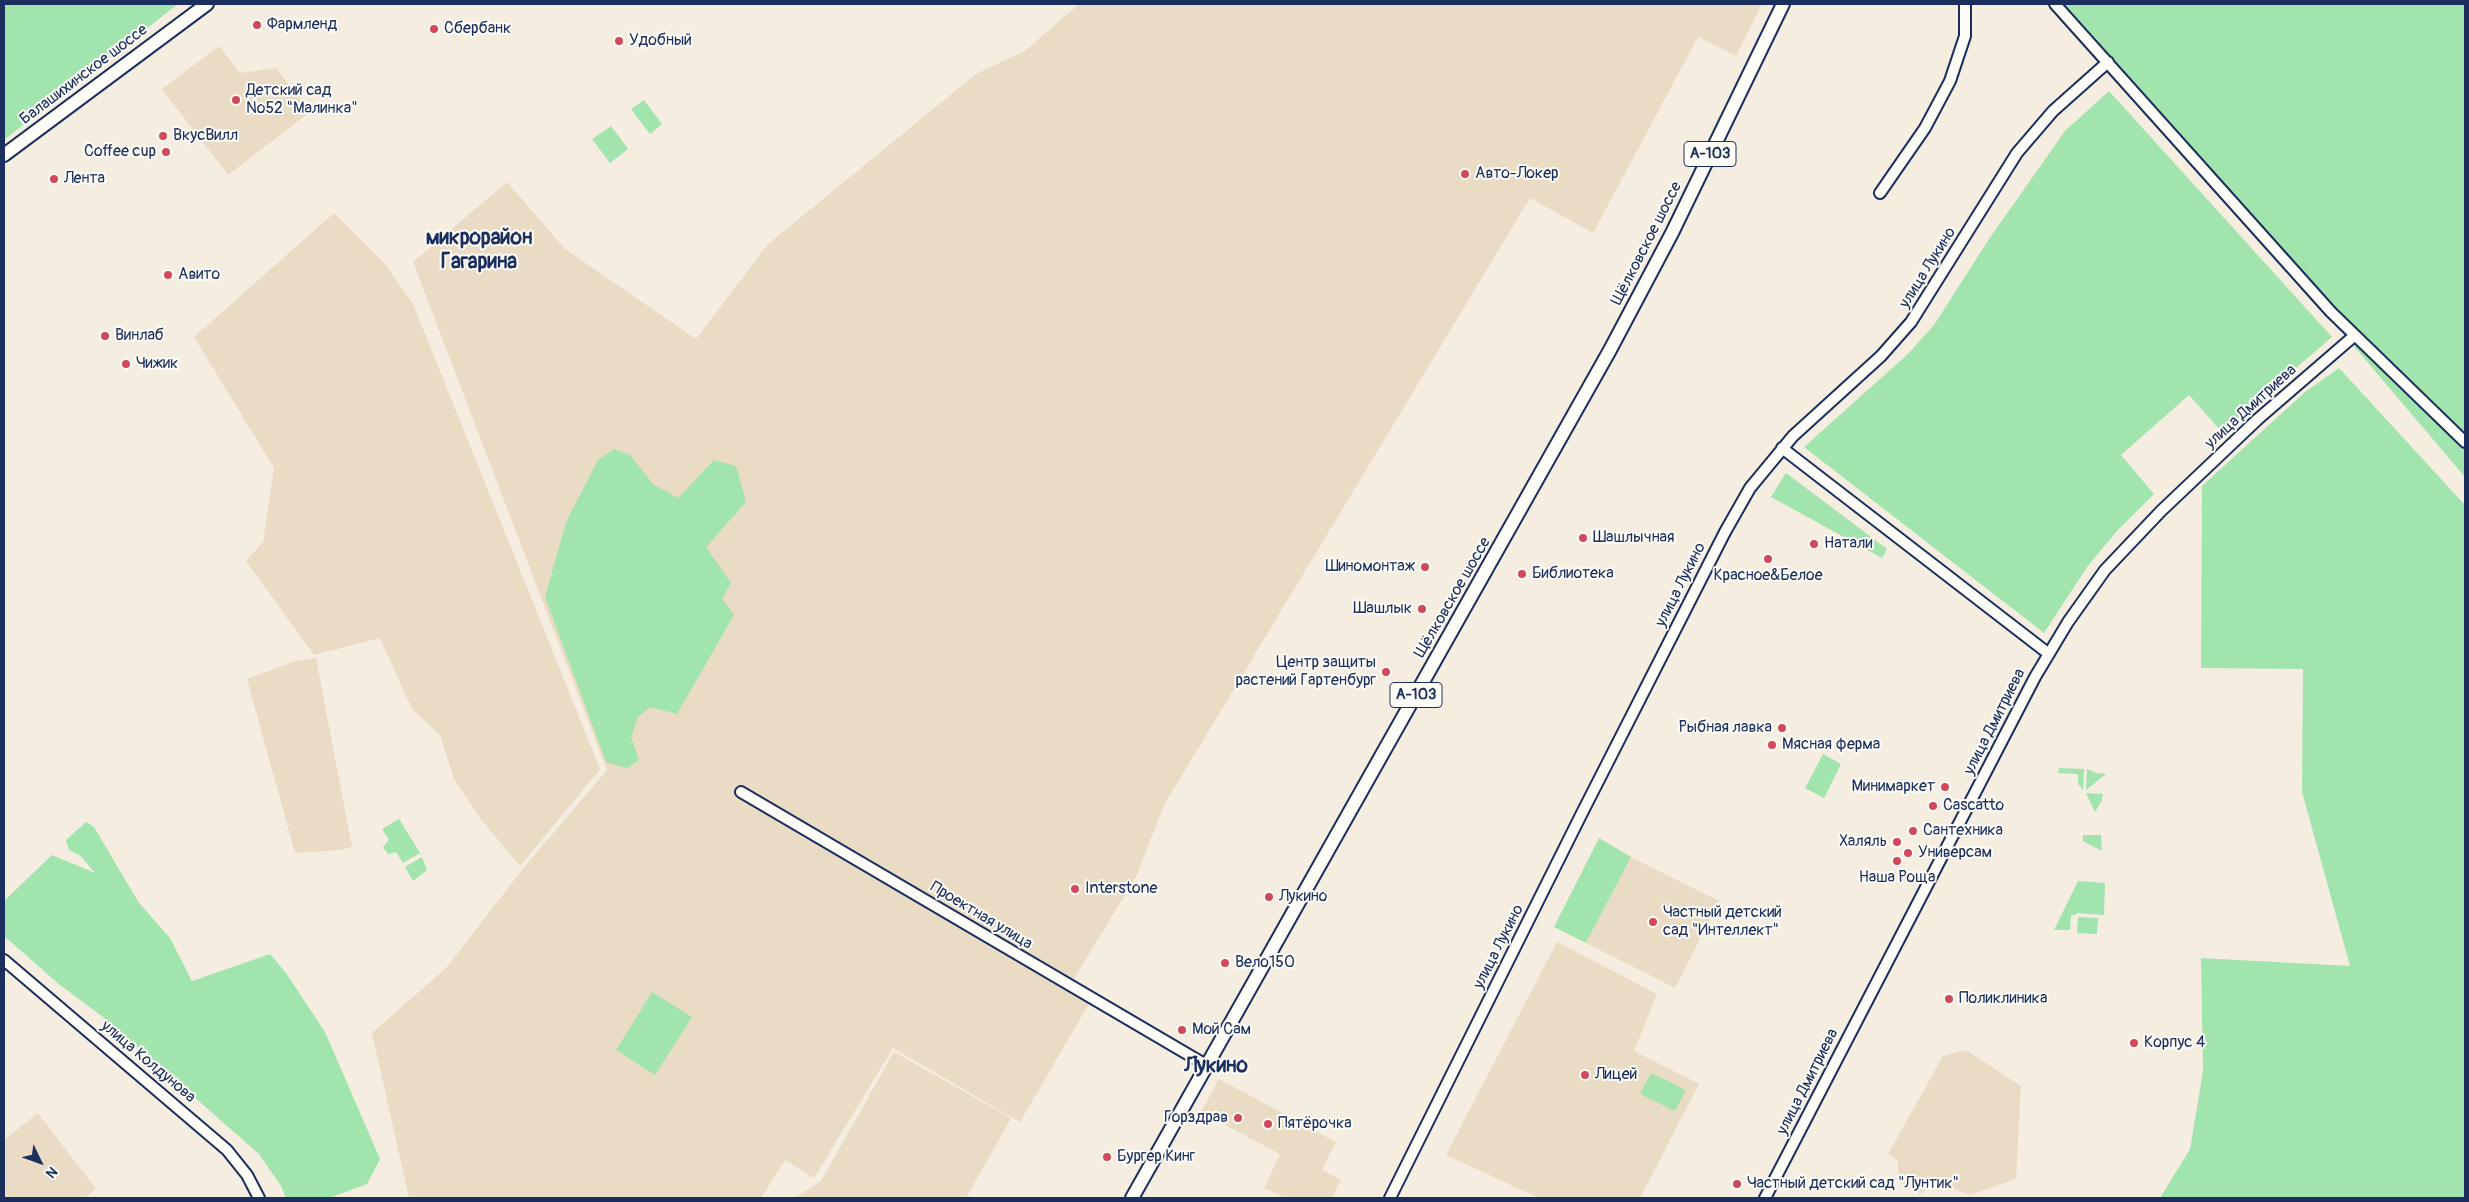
<!DOCTYPE html>
<html>
<head>
<meta charset="utf-8">
<style>
  body { margin:0 }
  #map { position:relative; width:2469px; height:1202px; overflow:hidden; background:#f4ede0; font-family:Pangolin,sans-serif }
  canvas { display:block }
  .frame { position:absolute; inset:0; border:5px solid #1b2f5e; pointer-events:none }
  .north { position:absolute; left:15px; top:1137px; width:50px; height:50px; -webkit-text-stroke:4px #fdfcf7; paint-order:stroke; rotate:132deg; font-size:14px; font-weight:700; line-height:20px; text-align:center; color:#1b2f5e }
  .north::after { content:''; display:block; margin:auto; width:18px; height:22px; background:#1b2f5e; clip-path:polygon(50% 0,100% 100%,50% 72%,0 100%) }
</style>
</head>
<body>
<div id="map">
<canvas width="2469" height="1202"></canvas>
<div class="frame"></div>
<div class="north">N</div>
</div>
<script>
const context = document.querySelector('canvas').getContext('2d');
context.lineJoin = 'round';
function fill(path, color) {
  context.fillStyle = color;
  context.fill(path, 'evenodd');
}
function shape(rows) {
  const path = new Path2D();
  for (const r of rows) {
    path.moveTo(r[0], r[1]);
    for (let i = 2; i < r.length; i += 2) path.lineTo(r[i], r[i + 1]);
  }
  return path;
}
function trace(path, color, width, dash) {
  context.strokeStyle = color;
  context.lineWidth = width;
  context.lineCap = dash ? 'butt' : 'round';
  context.setLineDash(dash || []);
  context.stroke(path);
}
function drawText(font, color, halo, rows, align = 'center') {
  context.font = font + ' Pangolin,sans-serif';
  context.lineWidth = 4;
  context.setLineDash([]);
  context.textBaseline = 'middle';
  context.strokeStyle = halo;
  context.fillStyle = color;
  for (const [text, x, y, turn = 0] of rows) {
    context.save();
    context.translate(x, y);
    context.rotate((+turn || 0) * Math.PI / 180);
    context.textAlign = isNaN(turn) ? turn : align;
    if (halo) context.strokeText(text, 0, 0);
    context.fillText(text, 0, 0);
    context.restore();
  }
}
fill(shape([
  [1079,4,1762,4,1736,56,1698,37,1593,233,1530,198,1164,805,1136,877,1068,988,1090,1002,1020,1122,893,1048,814,1178,785,1160,761,1198,409,1198,372,1033,446,968,522,870,607,770,413,262,507,182,565,249,696,339,767,245,976,74,1025,51],
  [219,46,240,73,276,68,310,112,228,175,162,89],
  [334,213,385,264,413,304,600,769,520,866,483,822,454,779,440,735,412,709,380,638,314,655,246,561,263,542,274,468,194,337],
  [316,658,352,847,341,850,295,853,247,679,293,662],
  [1631,857,1719,901,1675,988,1586,943],
  [1557,942,1657,994,1634,1051,1699,1084,1640,1198,1539,1198,1446,1155],
  [1966,1050,2021,1086,2016,1179,1970,1195,1933,1180,1921,1194,1898,1181,1898,1161,1888,1154,1943,1056],
  [894,1052,1011,1118,966,1198,794,1198,821,1181],
  [1219,1079,1336,1142,1322,1170,1341,1180,1332,1198,1286,1198,1264,1188,1280,1154,1201,1112],
  [38,1113,96,1189,85,1198,4,1198,4,1140]
]), '#e9dbc4');
fill(shape([
  [4,4,178,4,4,140],
  [2063,4,2465,4,2465,477],
  [2109,91,2332,337,2222,432,2189,395,2121,455,2154,494,2116,532,2087,567,2044,633,1804,447,1908,354,1934,325,1989,239,2065,131],
  [644,100,662,124,650,134,631,109],
  [611,126,628,149,610,163,592,139],
  [2339,368,2465,505,2465,1198,2160,1198,2190,1149,2203,1071,2201,958,2350,966,2302,792,2303,669,2201,668,2202,486,2305,392],
  [614,449,630,455,653,484,678,498,714,460,736,466,746,502,706,547,731,583,722,599,734,615,677,714,650,707,638,717,631,737,639,760,627,768,606,762,545,597,566,522,598,460],
  [1786,473,1887,549,1882,558,1771,497],
  [1823,754,1841,764,1824,798,1805,788],
  [2059,768,2084,769,2083,790,2078,784,2078,774,2058,773],
  [2087,769,2096,773,2106,774,2086,790],
  [2086,793,2103,794,2102,800,2095,812],
  [399,819,420,853,403,863,396,852,388,854,383,847,389,840,382,829],
  [86,822,94,827,139,903,170,938,192,981,270,954,286,973,325,1032,380,1159,367,1184,329,1198,286,1198,281,1186,259,1154,103,1017,60,985,4,936,4,901,52,855,95,873,81,856,69,850,66,840],
  [2083,835,2101,835,2102,851,2083,841],
  [1599,838,1631,857,1586,943,1554,927],
  [422,857,427,870,413,881,405,867],
  [2078,881,2105,883,2104,915,2076,913,2076,915,2071,915,2070,930,2054,930],
  [2078,917,2098,918,2097,934,2077,933],
  [652,992,692,1017,655,1075,616,1050],
  [1651,1073,1686,1090,1675,1111,1640,1094]
]), '#a2e4ae');
const minor = shape([
  [2055,4,2331,312,2465,442],
  [1880,193,1925,128,1950,81,1965,36,1965,4],
  [1782,448,2049,654],
  [741,792,1206,1065],
  [4,960,227,1150,247,1175,259,1198],
  [1390,1198,1581,815,1725,532,1750,488,1793,436,1881,356,1911,322,2017,153,2053,111,2108,62],
  [1765,1198,2035,677,2068,622,2105,570,2161,511,2258,419,2354,336]
]);
const major = shape([
  [4,155,207,4],
  [1132,1198,1610,350,1672,233,1783,4]
]);
trace(minor, '#1b2f5e', 14);
trace(major, '#1b2f5e', 16);
trace(minor, '#fdfcf7', 10);
trace(major, '#fdfcf7', 12);
for (const [x, y, r, color] of [
  [257,25,5,"#d1495b"],
  [434,29,5,"#d1495b"],
  [619,41,5,"#d1495b"],
  [236,100,5,"#d1495b"],
  [163,136,5,"#d1495b"],
  [166,152,5,"#d1495b"],
  [1465,174,5,"#d1495b"],
  [54,179,5,"#d1495b"],
  [168,275,5,"#d1495b"],
  [105,336,5,"#d1495b"],
  [126,364,5,"#d1495b"],
  [1583,538,5,"#d1495b"],
  [1814,544,5,"#d1495b"],
  [1768,559,5,"#d1495b"],
  [1425,567,5,"#d1495b"],
  [1522,574,5,"#d1495b"],
  [1422,609,5,"#d1495b"],
  [1386,672,5,"#d1495b"],
  [1782,728,5,"#d1495b"],
  [1772,745,5,"#d1495b"],
  [1945,787,5,"#d1495b"],
  [1933,806,5,"#d1495b"],
  [1913,831,5,"#d1495b"],
  [1897,842,5,"#d1495b"],
  [1908,853,5,"#d1495b"],
  [1897,861,5,"#d1495b"],
  [1075,889,5,"#d1495b"],
  [1269,897,5,"#d1495b"],
  [1653,922,5,"#d1495b"],
  [1225,963,5,"#d1495b"],
  [1949,999,5,"#d1495b"],
  [1182,1030,5,"#d1495b"],
  [2134,1043,5,"#d1495b"],
  [1585,1075,5,"#d1495b"],
  [1238,1118,5,"#d1495b"],
  [1268,1124,5,"#d1495b"],
  [1107,1157,5,"#d1495b"],
  [1737,1184,5,"#d1495b"]
]) {
  const dot = new Path2D();
  dot.arc(x, y, r, 0, 2 * Math.PI);
  context.fillStyle = color;
  context.fill(dot);
  trace(dot, '#fdfcf7', 2);
}
for (const [x, y, w] of [
  [1710,154,52],
  [1416,695,52]
]) {
  const box = new Path2D();
  box.roundRect(x - w / 2, y - 12.5, w, 25, 4);
  context.fillStyle = '#fdfcf7';
  context.fill(box);
  trace(box, '#1b2f5e', 1);
}
drawText('bold 15px', '#1b2f5e', null, [
  ["А-103",1710,154],
  ["А-103",1416,695]
]);
drawText('16px', '#1b2f5e', '#fdfcf7', [
  ["Фармленд",267,25],
  ["Сбербанк",444,29],
  ["Удобный",629,41],
  ["Детский сад",246,91],
  ["№52 \"Малинка\"",246,109],
  ["ВкусВилл",173,136],
  ["Coffee cup",156,152,"right"],
  ["Авто-Локер",1475,174],
  ["Лента",64,179],
  ["Авито",178,275],
  ["Винлаб",115,336],
  ["Чижик",136,364],
  ["Шашлычная",1593,538],
  ["Натали",1824,544],
  ["Шиномонтаж",1415,567,"right"],
  ["Библиотека",1532,574],
  ["Красное&Белое",1768,576,"center"],
  ["Шашлык",1412,609,"right"],
  ["Центр защиты",1376,663,"right"],
  ["растений Гартенбург",1376,681,"right"],
  ["Рыбная лавка",1772,728,"right"],
  ["Мясная ферма",1782,745],
  ["Минимаркет",1935,787,"right"],
  ["Cascatto",1943,806],
  ["Сантехника",1923,831],
  ["Халяль",1887,842,"right"],
  ["Универсам",1918,853],
  ["Наша Роща",1897,878,"center"],
  ["Interstone",1085,889],
  ["Лукино",1279,897],
  ["Частный детский",1663,913],
  ["сад \"Интеллект\"",1663,931],
  ["Вело150",1235,963],
  ["Поликлиника",1959,999],
  ["Мой Сам",1192,1030],
  ["Корпус 4",2144,1043],
  ["Лицей",1595,1075],
  ["Горздрав",1228,1118,"right"],
  ["Пятёрочка",1278,1124],
  ["Бургер Кинг",1117,1157],
  ["Частный детский сад \"Лунтик\"",1747,1184]
], 'left');
drawText('16px', '#1b2f5e', '#fdfcf7', [
  ["Балашихинское шоссе",84,75,-37],
  ["Щёлковское шоссе",1647,244,-63],
  ["улица Лукино",1928,268,-58],
  ["улица Дмитриева",2251,407,-42],
  ["улица Лукино",1681,585,-63],
  ["Щёлковское шоссе",1453,598,-60],
  ["улица Дмитриева",1995,722,-63],
  ["Проектная улица",981,916,31],
  ["улица Лукино",1499,947,-63],
  ["улица Колдунова",148,1062,40],
  ["улица Дмитриева",1808,1082,-63]
]);
drawText('bold 21px', '#1b2f5e', '#fdfcf7', [
  ["микрорайон",479,239],
  ["Гагарина",479,263],
  ["Лукино",1216,1067]
]);
</script>
</body>
</html>
